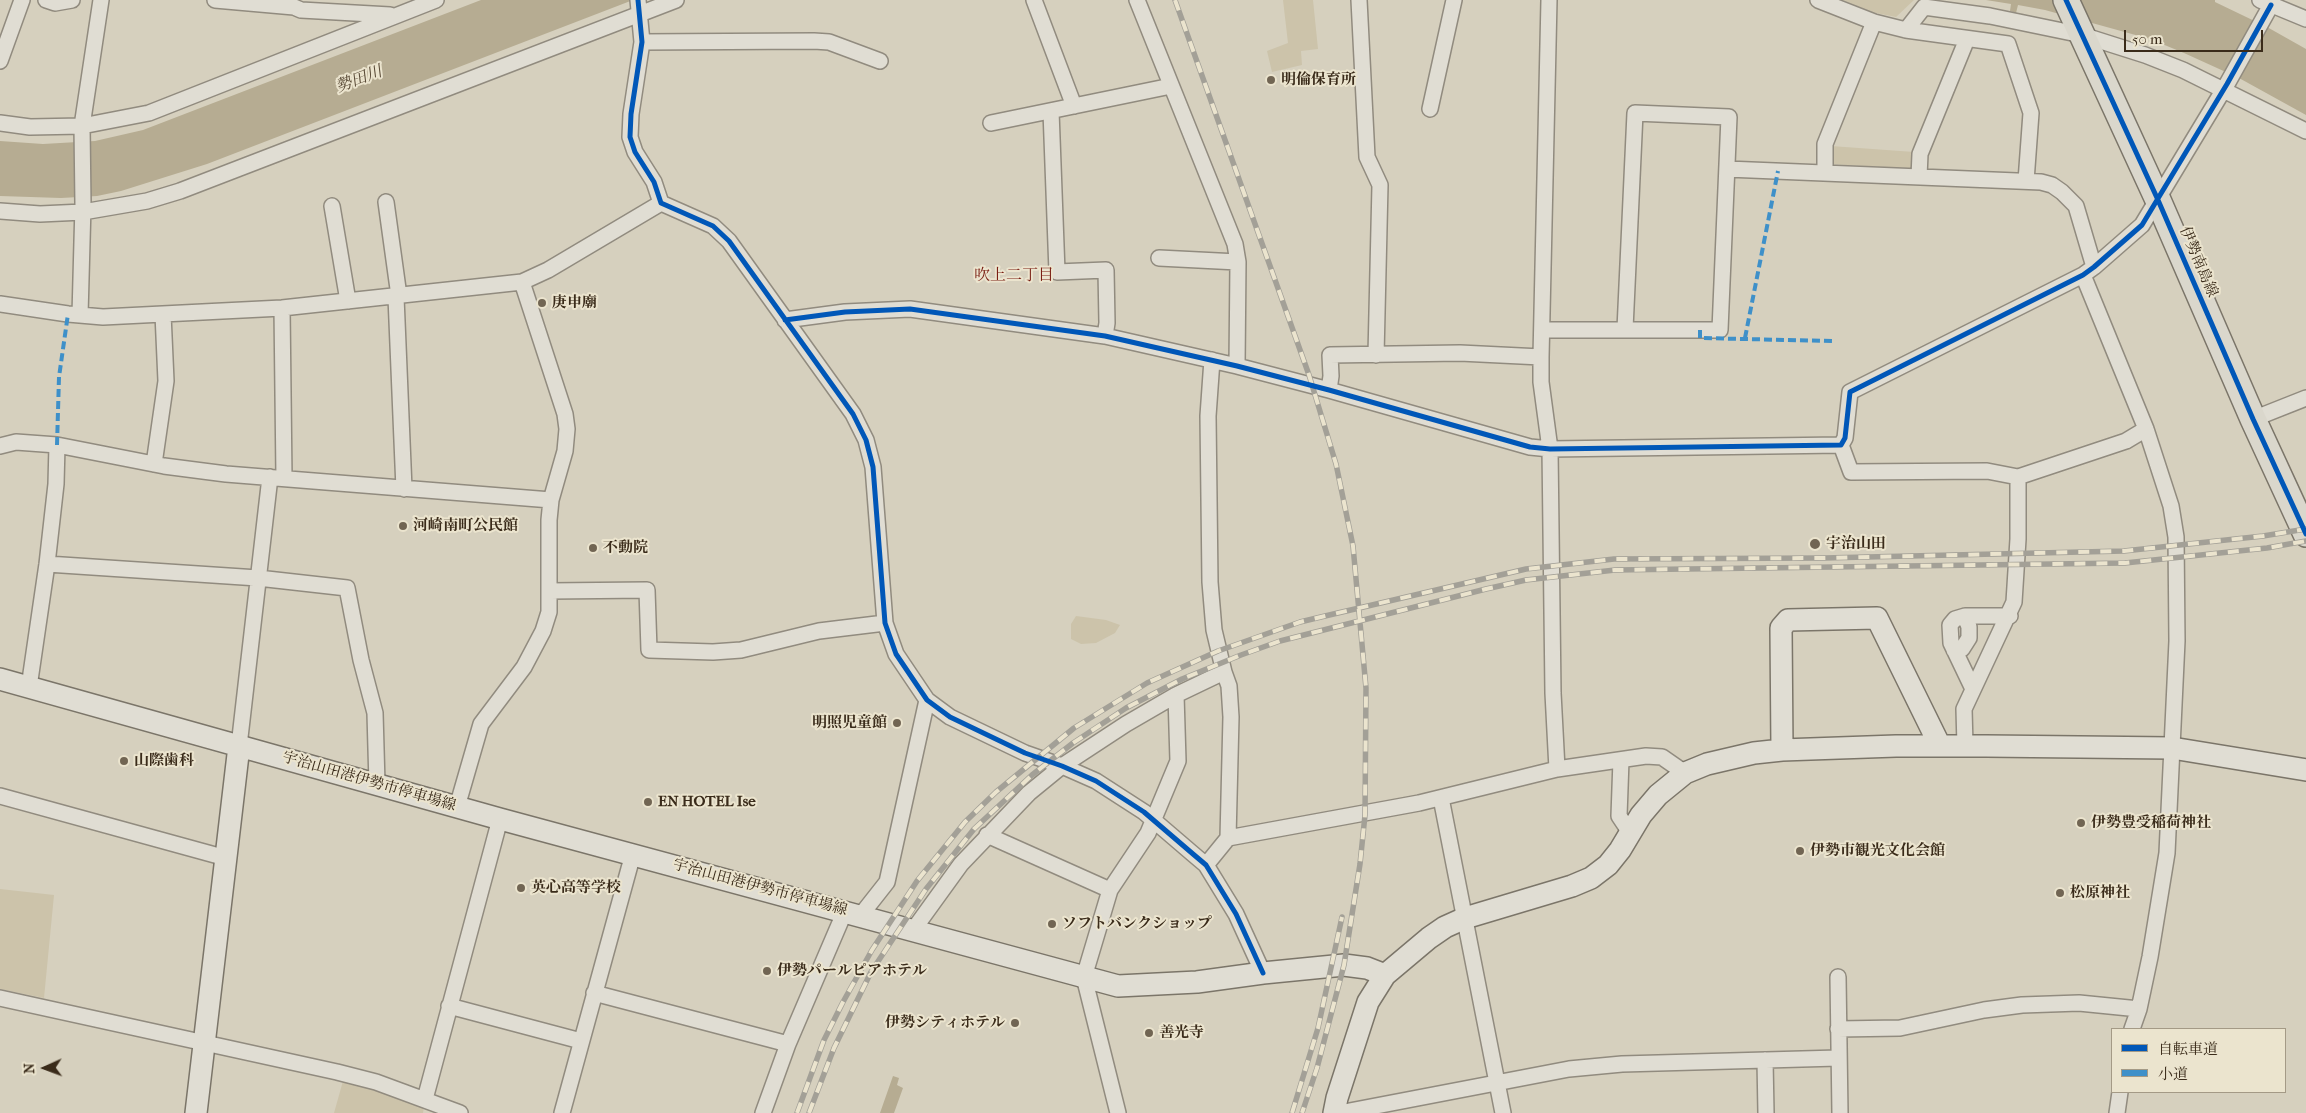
<!DOCTYPE html>
<html>
<head>
<meta charset="utf-8">
<style>
  body { margin:0 }
  #map { position:relative; width:2306px; height:1113px; overflow:hidden; background:#d6d0be; font-family:"IM FELL French Canon","Noto Serif JP",serif }
  canvas { display:block }
  .legend { position:absolute; left:2111px; top:1028px; width:175px; height:65px; box-sizing:border-box; background:#ebe4ce; border:1px solid #a49a86; margin:0; padding:6px 9px; list-style:none; font-size:15px; color:#3a2b1a }
  .legend li { display:flex; align-items:center; gap:10px; height:25px }
  .legend b { width:25px; border:1px solid #a49a86 }
  .north { position:absolute; left:20px; top:1043px; width:50px; height:50px; -webkit-text-stroke:4px #ebe4ce; paint-order:stroke; rotate:268deg; font-size:14px; font-weight:700; line-height:20px; text-align:center; color:#3a2b1a }
  .north::after { content:''; display:block; margin:auto; width:18px; height:22px; background:#3a2b1a; clip-path:polygon(50% 0,100% 100%,50% 72%,0 100%) }
  .scale { position:absolute; left:2124px; top:30px; width:139px; height:22px; box-sizing:border-box; border:2px solid #3a2b1a; border-top:0; padding-left:6px; font-size:15px; line-height:18px; white-space:nowrap; color:#3a2b1a; -webkit-text-stroke:4px #ebe4ce; paint-order:stroke }
</style>
</head>
<body>
<div id="map">
<canvas width="2306" height="1113"></canvas>
<ul class="legend">
<li><b style="height:6px;background:#0057b8"></b>自転車道</li>
<li><b style="height:6px;background:#3e90c9"></b>小道</li>
</ul>
<div class="north">N</div>
<div class="scale">50 m</div>
</div>
<script>
const context = document.querySelector('canvas').getContext('2d');
context.lineJoin = 'round';
function fill(path, color) {
  context.fillStyle = color;
  context.fill(path, 'evenodd');
}
function shape(rows) {
  const path = new Path2D();
  for (const r of rows) {
    path.moveTo(r[0], r[1]);
    for (let i = 2; i < r.length; i += 2) path.lineTo(r[i], r[i + 1]);
  }
  return path;
}
function trace(path, color, width, dash) {
  context.strokeStyle = color;
  context.lineWidth = width;
  context.lineCap = dash ? 'butt' : 'round';
  context.setLineDash(dash || []);
  context.stroke(path);
}
function drawText(font, color, halo, rows, align = 'center') {
  context.font = font + ' "IM FELL French Canon","Noto Serif JP",serif';
  context.lineWidth = 4;
  context.setLineDash([]);
  context.textBaseline = 'middle';
  context.strokeStyle = halo;
  context.fillStyle = color;
  for (const [text, x, y, turn = 0] of rows) {
    context.save();
    context.translate(x, y);
    context.rotate((+turn || 0) * Math.PI / 180);
    context.textAlign = isNaN(turn) ? turn : align;
    if (halo) context.strokeText(text, 0, 0);
    context.fillText(text, 0, 0);
    context.restore();
  }
}
fill(shape([
  [1283,0,1313,0,1318,49,1301,51,1302,65,1272,72,1267,51,1288,43],
  [1839,0,1914,0,1896,17,1866,11],
  [1831,146,1914,152,1913,169,1831,164],
  [1076,616,1106,620,1120,625,1115,633,1096,643,1081,644,1071,639,1071,624],
  [0,889,54,895,44,998,0,989],
  [343,1081,386,1093,424,1107,423,1113,334,1113]
]), '#ccc3aa');
fill(shape([
  [481,0,633,0,207,164,121,191,97,196,61,198,0,196,0,141,43,144,95,141,143,130],
  [1986,0,2215,0,2215,2,2267,27,2306,49,2306,115,2239,78,2184,53,2150,39,2045,10,2018,5,2016,13,2010,11,2011,4],
  [893,1076,899,1078,897,1085,903,1088,894,1113,880,1113]
]), '#b6ac92');
const street = shape([
  [46,0,55,3,72,0],
  [215,0,294,7,301,10,390,15],
  [638,0,642,42,631,114,630,137,635,152,654,182,661,203,713,226,729,241,853,414,866,440,873,467,885,623,896,654,927,700,950,717,1025,753,1062,766,1096,781,1144,812,1193,854,1206,865,1236,914,1263,973],
  [1034,0,1074,106],
  [1137,0,1235,244,1238,262,1159,258],
  [1359,0,1367,157,1380,185,1376,355],
  [1549,0,1541,357,1541,382,1550,449,1553,693,1557,769],
  [1818,0,1874,22,1906,30,2008,44,2031,113,2026,181],
  [2260,0,2306,19],
  [1906,30,1924,7,1990,16,2082,35,2145,55,2183,70,2306,131],
  [642,42,814,41,829,42,880,61],
  [0,61,22,0],
  [1430,109,1454,0],
  [1051,111,1057,272,1106,270,1107,323,1105,336],
  [0,123,30,127,82,126,149,113,436,0],
  [991,123,1171,86],
  [1727,169,2041,182,2052,185,2062,192,2076,206,2094,267],
  [1825,172,1825,144,1874,22],
  [1919,177,1920,154,1967,39],
  [386,202,399,296],
  [332,206,348,301],
  [0,211,40,214,83,212,147,201,180,191,676,0],
  [2083,275,2146,429,2171,506,2176,537,2177,641,2167,853,2150,957,2139,1009,2132,1029],
  [396,297,404,489],
  [0,304,68,314,103,317,282,308,522,282,548,270,661,203],
  [282,308,284,478],
  [80,315,83,205,82,126,101,0],
  [785,320,845,312,910,309,1105,336,1237,366,1329,390,1530,447,1550,449,1841,445,1845,438,1850,392,2083,275,2094,267,2142,225,2227,84,2271,5],
  [1543,330,1720,330,1729,117,1635,113,1625,329],
  [1212,360,1208,416,1210,582,1214,630,1224,672],
  [1237,366,1238,262],
  [1329,390,1331,376,1330,355,1460,353,1541,357],
  [2253,419,2306,398],
  [1841,445,1851,472,1987,471,2018,477],
  [0,446,16,442,57,445,164,466,226,474,551,500],
  [154,464,166,381,163,314],
  [47,564,258,578,347,588,361,660,375,713,377,784],
  [550,591,647,590,649,650,713,652,741,650,819,631,885,623],
  [1954,650,1962,649,1969,638,1969,627,1965,616],
  [29,687,47,564,56,484,57,445],
  [1973,689,1951,643,1950,625,1955,619,1965,616,2010,616],
  [239,746,270,477],
  [1965,746,1964,709,2014,602,2018,539,2018,477,2126,441,2146,429],
  [1621,760,1619,816,1631,834],
  [0,796,226,858],
  [1441,798,1503,1113],
  [457,807,481,724,524,667,543,631,549,612,549,520,551,500,565,451,567,429,565,414,522,282],
  [987,835,1110,890],
  [1206,865,1228,838,1419,803,1557,769,1646,756,1662,757,1685,773],
  [861,915,887,882,927,700],
  [914,929,961,864,1029,793,1062,766,1126,724,1176,695,1224,672,1229,686,1231,717,1228,838],
  [1838,977,1840,1113],
  [594,993,788,1044],
  [0,998,337,1072,376,1082,460,1113],
  [449,1006,581,1041],
  [1838,1029,1900,1028,1984,1010,2022,1005,2079,1003,2139,1009],
  [1765,1060,1766,1113],
  [425,1099,500,819],
  [562,1113,633,854],
  [763,1113,788,1044,845,911],
  [1118,1113,1084,977,1110,890,1148,833,1178,761,1176,695],
  [1339,1113,1569,1069,1622,1064,1838,1058],
  [2117,1113,2120,1092]
]);
const secondary = shape([
  [0,679,500,819,1118,986,1197,982,1263,973,1344,965,1367,968,1385,975],
  [1782,750,1781,628,1788,620,1877,618,1940,746],
  [196,1113,239,746],
  [1334,1113,1337,1098,1368,1002,1385,975,1429,938,1445,927,1465,918,1572,886,1591,878,1608,865,1620,850,1641,815,1658,795,1685,773,1707,764,1754,753,1782,750,1896,746,1986,746,2172,748,2306,770]
]);
const primary = shape([
  [2066,0,2158,200,2253,419,2306,534]
]);
trace(street, '#918b7f', 18);
trace(secondary, '#7b7569', 24);
trace(primary, '#7b7569', 28);
trace(street, '#e0ddd3', 15);
trace(secondary, '#e0ddd3', 21);
trace(primary, '#dad7cc', 25);
const rail = shape([
  [1175,0,1309,375,1336,464,1353,546,1366,688,1365,815,1360,864,1344,965,1317,1068,1302,1113],
  [797,1113,824,1040,843,1002,872,950,917,881,965,822,996,792,1074,728,1147,683,1218,651,1300,622,1325,616,1526,569,1614,559,1824,558,2124,551,2263,536,2306,529],
  [809,1113,834,1048,871,972,926,889,974,829,1032,775,1073,743,1126,708,1182,679,1241,655,1280,641,1486,589,1526,580,1615,570,2125,563,2267,548,2306,541],
  [1292,1113,1318,1028,1342,917]
]);
trace(rail, '#a3a097', 5.5);
trace(rail, '#ebe4ce', 4, [11]);
trace(shape([
  [1700,330,1700,338,1832,341],
  [1745,338,1778,171],
  [57,445,59,377,68,314]
]), '#3e90c9', 4, [8, 4]);
trace(shape([
  [638,0,642,42,631,114,630,137,635,152,654,182,661,203,713,226,729,241,853,414,866,440,873,467,885,623,896,654,927,700,950,717,1025,753,1062,766,1096,781,1144,812,1193,854,1206,865,1236,914,1263,973],
  [2066,0,2158,200,2253,419,2306,534],
  [785,320,845,312,910,309,1105,336,1237,366,1329,390,1530,447,1550,449,1841,445,1845,438,1850,392,2083,275,2094,267,2142,225,2227,84,2271,5]
]), '#0057b8', 5);
for (const [x, y, r, color] of [
  [1271,80,5,"#716553"],
  [542,303,5,"#716553"],
  [403,526,5,"#716553"],
  [1815,544,6,"#716553"],
  [593,548,5,"#716553"],
  [897,723,5,"#716553"],
  [124,761,5,"#716553"],
  [648,802,5,"#716553"],
  [2081,823,5,"#716553"],
  [1800,851,5,"#716553"],
  [521,888,5,"#716553"],
  [2060,893,5,"#716553"],
  [1052,924,5,"#716553"],
  [767,971,5,"#716553"],
  [1015,1023,5,"#716553"],
  [1149,1033,5,"#716553"]
]) {
  const dot = new Path2D();
  dot.arc(x, y, r, 0, 2 * Math.PI);
  context.fillStyle = color;
  context.fill(dot);
  trace(dot, '#ebe4ce', 2);
}
drawText('bold 15px', '#3a2b1a', '#ebe4ce', [
  ["明倫保育所",1281,80],
  ["庚申廟",552,303],
  ["河崎南町公民館",413,526],
  ["宇治山田",1826,544],
  ["不動院",603,548],
  ["明照児童館",887,723,"right"],
  ["山際歯科",134,761],
  ["EN HOTEL Ise",658,802],
  ["伊勢豊受稲荷神社",2091,823],
  ["伊勢市観光文化会館",1810,851],
  ["英心高等学校",531,888],
  ["松原神社",2070,893],
  ["ソフトバンクショップ",1062,924],
  ["伊勢パールピアホテル",777,971],
  ["伊勢シティホテル",1005,1023,"right"],
  ["善光寺",1159,1033]
], 'left');
drawText('15px', '#3a2b1a', '#ebe4ce', [
  ["伊勢南島線",2198,262,67],
  ["宇治山田港伊勢市停車場線",369,782,16],
  ["宇治山田港伊勢市停車場線",760,888,15]
]);
drawText('italic 16px', '#564733', '#ebe4ce', [
  ["勢田川",359,80,-21]
]);
drawText('16px', '#7a1f14', '#ebe4ce', [
  ["吹上二丁目",1014,276]
]);
</script>
</body>
</html>
